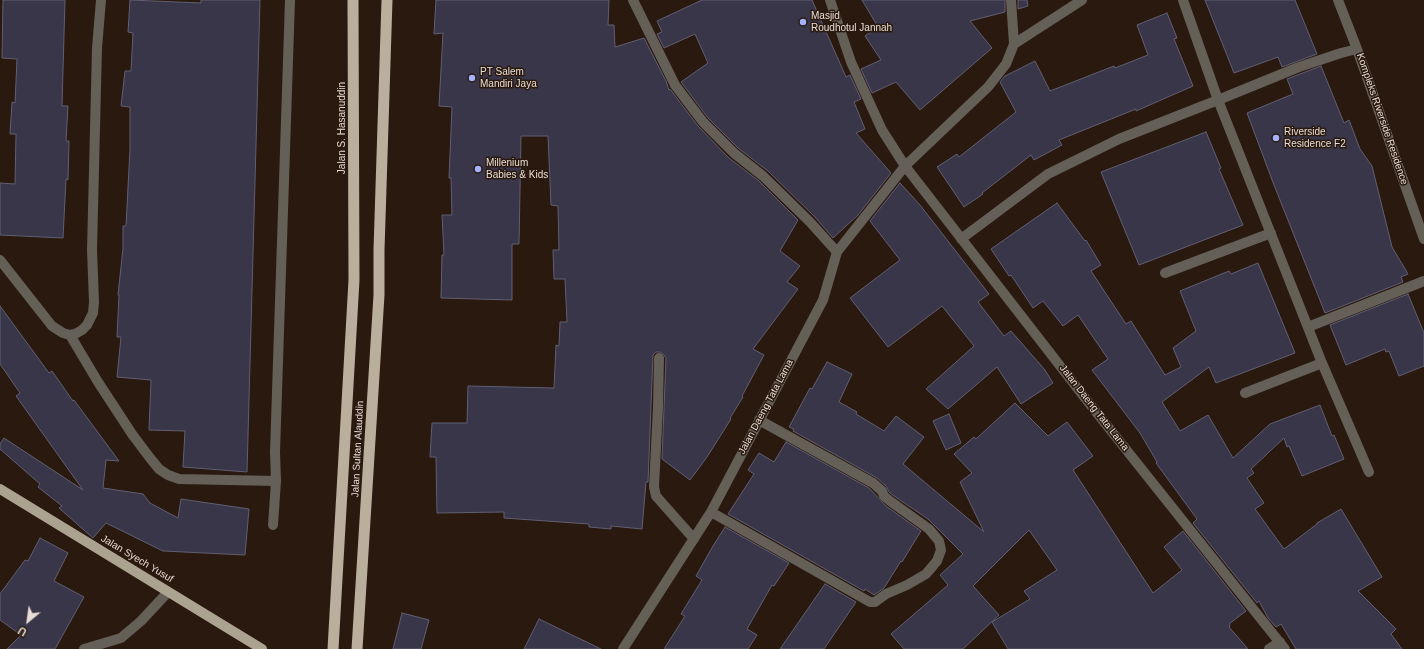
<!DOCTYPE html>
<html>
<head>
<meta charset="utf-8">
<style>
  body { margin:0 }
  #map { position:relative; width:1424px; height:649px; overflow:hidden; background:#2a190f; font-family:Arial,sans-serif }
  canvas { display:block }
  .north { position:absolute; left:8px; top:601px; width:40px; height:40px; -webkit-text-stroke:3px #2a190f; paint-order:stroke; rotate:209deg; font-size:11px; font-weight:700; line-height:16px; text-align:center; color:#e8ddd5 }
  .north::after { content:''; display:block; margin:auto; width:14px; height:18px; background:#e8ddd5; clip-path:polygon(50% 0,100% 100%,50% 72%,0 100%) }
</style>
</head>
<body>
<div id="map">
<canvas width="1424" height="649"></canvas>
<div class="north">U</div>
</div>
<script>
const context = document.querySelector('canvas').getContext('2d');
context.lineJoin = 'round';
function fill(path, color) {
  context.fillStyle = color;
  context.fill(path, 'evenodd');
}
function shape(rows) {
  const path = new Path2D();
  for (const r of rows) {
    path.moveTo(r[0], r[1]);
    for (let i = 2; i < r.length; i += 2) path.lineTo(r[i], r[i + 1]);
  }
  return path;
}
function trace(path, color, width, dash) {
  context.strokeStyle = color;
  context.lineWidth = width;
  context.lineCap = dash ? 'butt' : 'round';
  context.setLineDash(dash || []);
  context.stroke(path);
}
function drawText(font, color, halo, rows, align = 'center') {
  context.font = font + ' Arial,sans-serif';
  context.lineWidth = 3;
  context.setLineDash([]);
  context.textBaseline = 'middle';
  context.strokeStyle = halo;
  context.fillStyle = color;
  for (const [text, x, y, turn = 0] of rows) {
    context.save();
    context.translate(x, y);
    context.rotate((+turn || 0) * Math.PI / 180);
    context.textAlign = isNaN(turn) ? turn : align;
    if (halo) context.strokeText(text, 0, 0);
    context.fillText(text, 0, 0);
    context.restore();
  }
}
const building = shape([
  [3,0,65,0,62,106,68,106,66,141,69,141,68,180,66,179,63,238,0,235,0,183,15,184,16,134,10,134,12,102,15,103,17,59,2,58,3,0],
  [130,0,201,3,201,0,260,0,247,472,183,467,185,431,149,430,151,380,117,377,121,337,117,337,119,295,118,295,123,248,123,226,126,226,130,149,130,107,121,106,125,71,131,71,133,33,128,32,130,0],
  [436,0,609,0,608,25,614,25,615,47,644,38,666,81,669,90,670,89,698,126,729,158,759,181,798,220,780,251,800,266,787,282,798,289,753,349,764,355,742,396,743,397,730,418,731,419,707,457,690,480,662,459,666,358,664,355,660,352,656,352,653,355,648,482,646,482,642,529,611,526,611,529,589,527,589,524,504,518,504,512,437,513,436,457,430,457,432,423,467,423,468,386,554,388,556,345,559,346,560,322,567,322,565,279,554,279,553,250,559,250,558,206,551,205,548,136,521,136,519,244,512,244,512,300,441,298,442,255,444,255,442,215,452,215,451,178,449,178,452,107,439,106,443,33,434,34,436,0],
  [702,0,812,0,846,77,850,75,861,99,854,102,865,129,856,133,891,173,858,215,833,238,815,217,768,171,738,148,708,118,681,82,708,63,695,34,664,48,657,34,662,32,657,21,702,0],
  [862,0,1005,0,1005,12,970,21,992,48,920,110,896,82,872,93,861,69,881,60,865,36,878,27,862,0],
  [1018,0,1027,0,1028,6,1018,9,1018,0],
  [1205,0,1295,0,1317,54,1282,67,1278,57,1234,73,1205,0],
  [1167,13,1177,38,1174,39,1193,86,1136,111,1136,109,1059,140,1062,145,1034,160,1031,155,982,193,983,194,964,207,937,167,957,154,959,157,1016,112,1000,82,1005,76,1035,61,1050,91,1114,66,1115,68,1148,55,1137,25,1167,13],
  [1321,66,1344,123,1349,120,1360,149,1372,166,1392,247,1408,274,1401,277,1403,282,1325,313,1274,185,1247,113,1293,94,1287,79,1321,66],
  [1206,132,1221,168,1219,169,1243,225,1139,265,1101,172,1206,132],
  [900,183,920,205,989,294,978,302,1004,336,1011,331,1045,370,1053,383,1021,404,997,367,948,409,926,389,974,346,942,306,888,347,850,298,900,260,870,221,900,183],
  [1057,203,1085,241,1086,240,1101,265,1091,271,1126,324,1131,321,1165,375,1181,367,1173,348,1196,331,1180,291,1229,271,1231,274,1258,263,1295,353,1216,383,1209,367,1162,402,1180,431,1208,415,1233,458,1270,424,1320,405,1332,436,1334,435,1344,459,1302,476,1289,446,1287,447,1284,438,1251,469,1254,473,1247,478,1264,503,1255,509,1284,549,1317,524,1317,523,1341,509,1382,577,1358,591,1396,629,1391,634,1402,649,1296,649,1281,624,1276,627,1268,618,1259,601,1257,603,1193,523,1197,519,1156,463,1157,462,1140,433,1092,370,1108,359,1078,315,1063,326,1043,301,1033,308,1011,275,1009,276,991,249,1057,203],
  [1408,294,1424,333,1424,366,1399,376,1389,351,1386,352,1385,349,1346,365,1330,325,1408,294],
  [0,306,49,373,52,371,73,401,74,400,119,461,106,460,103,488,143,494,150,503,178,518,181,499,249,509,245,555,163,551,106,523,93,538,59,508,62,506,38,487,40,484,0,449,0,444,4,438,83,490,16,396,20,393,0,364,0,306],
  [827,362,852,374,839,402,857,412,856,414,884,431,896,416,924,437,903,464,984,532,960,482,972,473,954,454,974,437,976,439,1015,403,1048,436,1067,422,1093,456,1073,470,1153,593,1182,570,1164,547,1183,531,1246,611,1229,624,1230,626,1229,627,1248,649,1008,649,992,622,1030,599,1024,591,1057,570,1029,530,973,586,999,615,963,649,904,649,891,634,948,585,940,575,963,554,928,519,894,496,889,492,886,486,877,478,793,431,794,429,789,427,810,388,812,389,827,362],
  [949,414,961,443,946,450,933,421,949,414],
  [786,442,869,488,886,506,921,531,902,562,901,561,884,588,874,595,865,589,864,591,728,514,754,474,748,470,759,453,774,462,786,442],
  [725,527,789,563,774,586,772,585,747,629,757,635,748,649,664,649,685,616,681,614,702,580,696,576,713,546,725,527],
  [40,538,68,553,54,581,84,597,55,649,7,649,21,635,0,620,0,594,25,560,28,561,40,538],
  [825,584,856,602,824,649,780,649,825,584],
  [402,613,429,620,421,649,393,649,402,613],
  [539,619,601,649,524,649,539,619]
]);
fill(building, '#383648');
trace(building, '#615f73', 1);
trace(shape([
  [1014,44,1082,0],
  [273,525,276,481],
  [84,649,121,638,141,621,168,592]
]), '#645f57', 10);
trace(shape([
  [633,0,675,85,703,122,734,153,763,176,810,222,837,252],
  [830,0,851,62,882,130,905,166,1085,398,1285,649],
  [1183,0,1218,100,1299,67,1341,53,1357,49],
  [1338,0,1357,49,1424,239],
  [961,239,1048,174,1119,139,1218,100,1322,363,1369,472],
  [0,260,52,326,63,333,70,335,75,334,82,330,87,325,93,313,94,302,92,250,97,48,101,0],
  [1165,273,1271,233],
  [1308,327,1424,281],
  [70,335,98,382,132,434,150,458,159,469,168,475,179,479,276,481,275,452,290,0],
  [659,358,658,407,654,487,656,496,694,539],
  [1245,393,1322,363],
  [711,512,870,602,875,602,886,594,907,585,926,574,937,561,941,550,939,541,929,529,890,501,884,496,882,491,873,483,759,420],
  [623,649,711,512,823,300,837,252,905,166,988,87,1006,64,1014,44,1011,0],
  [1269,649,1280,642]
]), '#645f57', 10);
trace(shape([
  [0,489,262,649]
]), '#aca290', 10);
trace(shape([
  [333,649,354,280,353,0],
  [357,649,379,295,379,250,387,0]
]), '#baaf9c', 11);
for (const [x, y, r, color] of [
  [803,22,4,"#a2b2fd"],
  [472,78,4,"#a2b2fd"],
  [1276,138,4,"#a2b2fd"],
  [478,169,4,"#a2b2fd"]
]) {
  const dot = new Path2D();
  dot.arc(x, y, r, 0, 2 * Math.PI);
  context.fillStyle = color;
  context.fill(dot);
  trace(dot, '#2a190f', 1.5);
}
drawText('10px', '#e8ddd5', '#2a190f', [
  ["Masjid",811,16],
  ["Roudhotul Jannah",811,28],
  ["PT Salem",480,72],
  ["Mandiri Jaya",480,84],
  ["Riverside",1284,132],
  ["Residence F2",1284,144],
  ["Millenium",486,163],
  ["Babies & Kids",486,175]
], 'left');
drawText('10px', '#e8ddd5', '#2a190f', [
  ["Kompleks Riverside Residence",1382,119,71],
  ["Jalan S. Hasanuddin",342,128,-90],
  ["Jalan Daeng Tata Lama",766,407,-62],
  ["Jalan Daeng Tata Lama",1094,408,52],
  ["Jalan Sultan Alauddin",358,449,-87],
  ["Jalan Syech Yusuf",137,559,31]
]);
</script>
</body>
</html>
